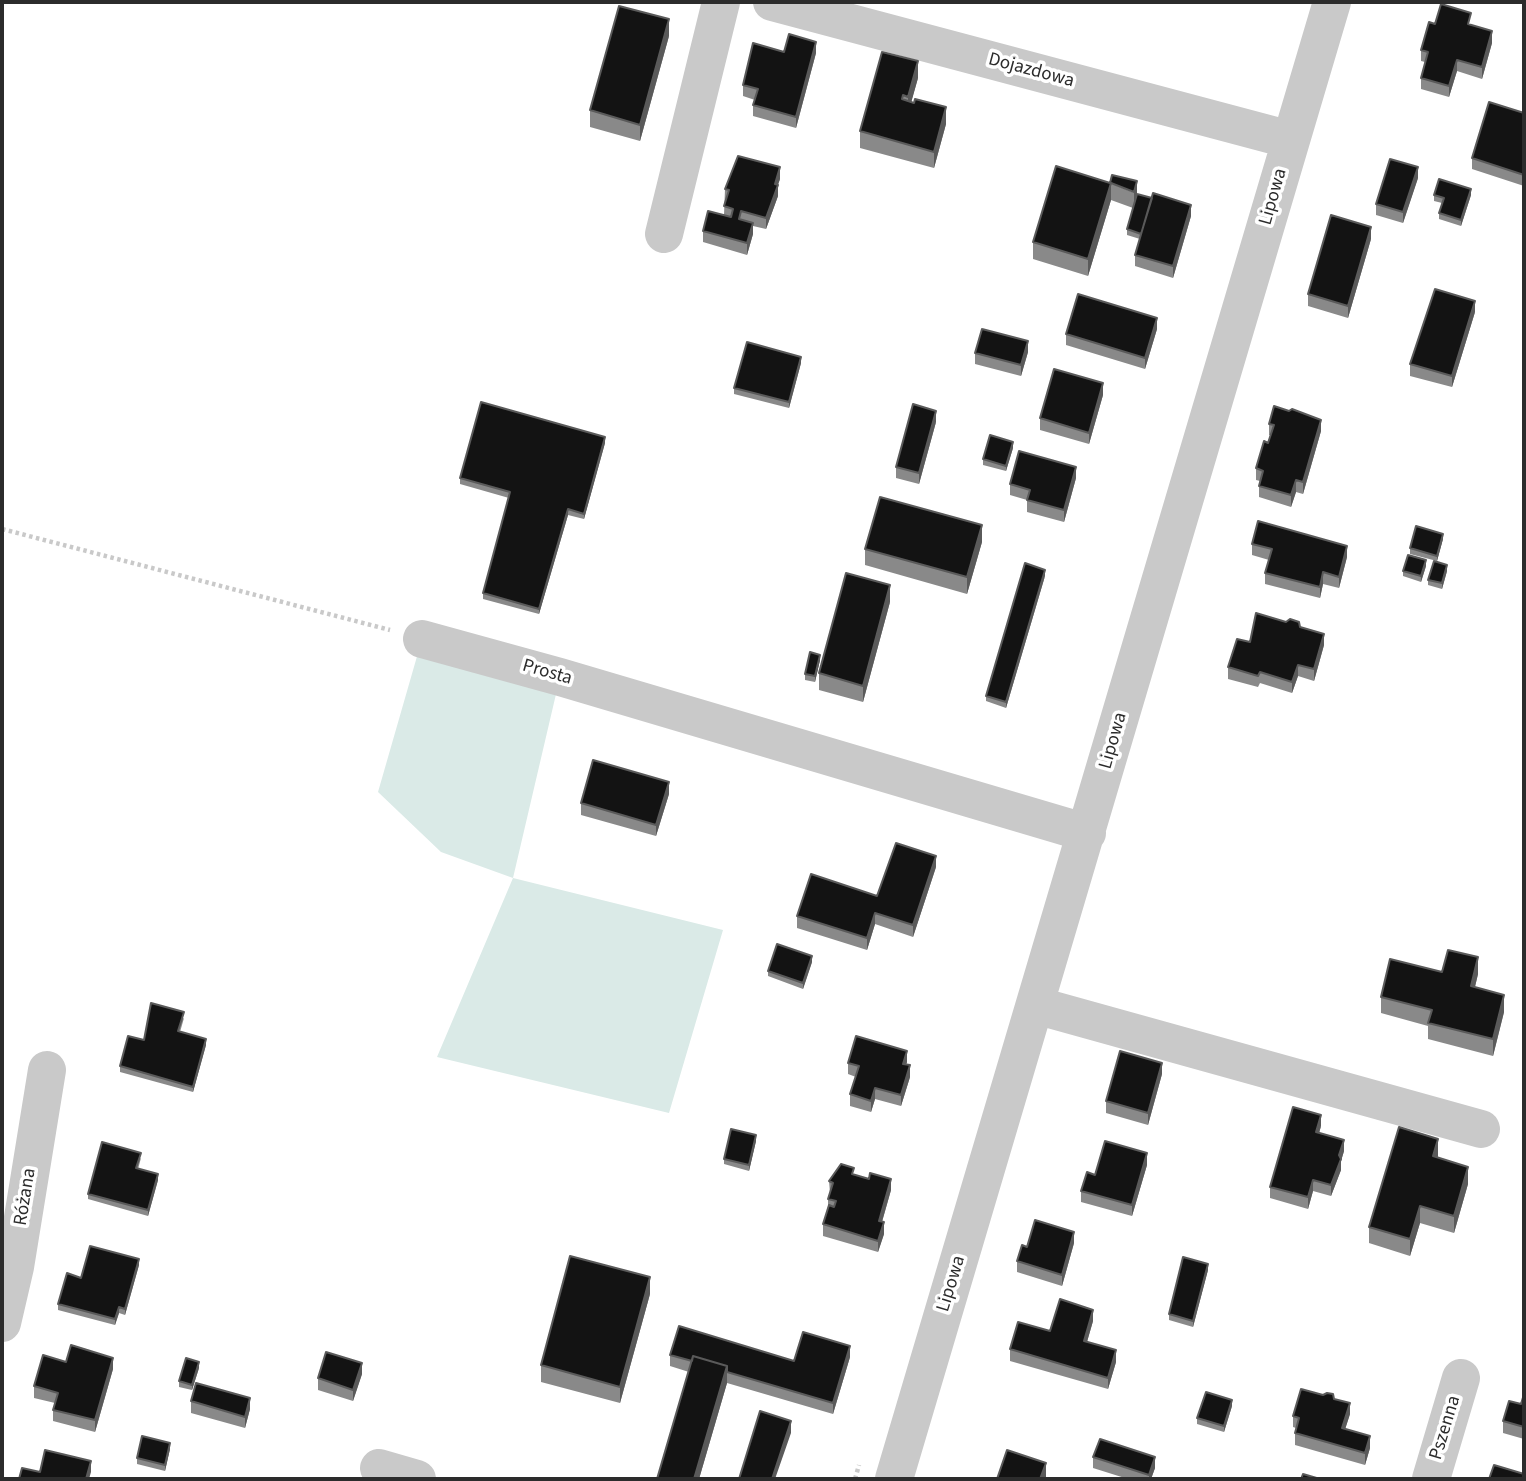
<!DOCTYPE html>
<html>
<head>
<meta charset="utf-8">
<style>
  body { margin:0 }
  #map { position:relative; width:1526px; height:1481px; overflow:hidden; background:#fff; font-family:"Source Sans 3",sans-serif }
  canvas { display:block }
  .frame { position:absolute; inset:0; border:4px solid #2c2c2c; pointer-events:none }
</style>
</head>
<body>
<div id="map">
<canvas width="1526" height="1481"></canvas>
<div class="frame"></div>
</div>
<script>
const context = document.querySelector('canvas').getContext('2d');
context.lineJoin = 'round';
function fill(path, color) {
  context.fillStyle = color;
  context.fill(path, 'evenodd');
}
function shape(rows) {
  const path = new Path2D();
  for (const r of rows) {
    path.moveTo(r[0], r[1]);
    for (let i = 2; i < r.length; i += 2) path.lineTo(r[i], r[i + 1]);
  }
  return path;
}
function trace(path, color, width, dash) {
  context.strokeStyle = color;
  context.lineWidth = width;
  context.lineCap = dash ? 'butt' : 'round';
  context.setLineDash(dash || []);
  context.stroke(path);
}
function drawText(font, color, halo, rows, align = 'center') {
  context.font = font + ' "Source Sans 3",sans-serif';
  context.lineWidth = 7;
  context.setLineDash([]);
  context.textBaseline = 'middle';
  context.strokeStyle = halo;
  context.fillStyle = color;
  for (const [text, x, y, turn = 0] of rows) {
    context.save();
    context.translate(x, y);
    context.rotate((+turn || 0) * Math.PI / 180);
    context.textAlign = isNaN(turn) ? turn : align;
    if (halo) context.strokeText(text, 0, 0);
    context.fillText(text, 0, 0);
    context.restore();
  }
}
fill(shape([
  [422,639,560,677,513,878,723,930,669,1113,437,1057,513,878,441,852,378,792]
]), '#daeae7');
trace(shape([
  [2,529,390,630],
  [855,1479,859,1465]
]), '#c9c9c9', 4.5, [3.5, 3.5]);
trace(shape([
  [772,2,1291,140],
  [664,234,721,2],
  [422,639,560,677,1087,833],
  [1035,1005,1481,1129],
  [2,1323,15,1267,47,1070],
  [379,1468,417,1479],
  [894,1479,1332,2],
  [1431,1479,1461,1378]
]), '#c9c9c9', 38);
fill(shape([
  [1435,24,1471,25,1492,43,1482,79,1457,71,1449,97,1421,89,1421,78,1425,62,1421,61,1421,50],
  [669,36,640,141,590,127,590,110],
  [784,52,816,53,796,128,753,116,753,105,755,100,743,96,743,85],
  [918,78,911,102,914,103,946,124,934,168,860,148,860,131],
  [1524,113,1524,186,1472,169,1472,158],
  [1418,178,1403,223,1376,215,1376,204],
  [780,179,778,185,778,196,766,229,753,226,753,234,747,255,703,242,703,231,724,215,725,189],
  [1110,183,1191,216,1173,278,1135,266,1135,255,1140,239,1127,235,1127,229,1133,208,1111,200,1088,276,1033,259,1033,242],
  [1434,195,1471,195,1461,226,1439,219,1439,213,1442,203,1434,201],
  [1371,239,1348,318,1308,306,1308,294],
  [1475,312,1452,387,1410,376,1410,364],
  [1157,329,1145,369,1066,345,1066,334],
  [1028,352,1021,376,975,364,975,353],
  [801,363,789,408,734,394,734,388],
  [1103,395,1089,444,1040,430,1040,418],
  [936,422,919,484,896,478,896,467],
  [1269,424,1321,431,1303,494,1296,492,1291,507,1259,497,1259,486,1260,481,1256,480,1256,468,1268,443,1270,435,1269,435],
  [605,443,584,519,568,515,539,614,483,599,483,593,509,498,460,484,460,478],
  [1013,448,1006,471,983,465,983,459],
  [1076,478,1064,522,1027,512,1027,500,1010,495,1010,484],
  [1443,539,1437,561,1410,554,1410,548],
  [982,542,967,594,865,565,865,549],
  [1252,544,1347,557,1339,588,1323,584,1320,598,1265,584,1265,573,1269,560,1252,555],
  [1426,566,1421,582,1403,576,1403,571],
  [1447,571,1442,589,1428,585,1428,580],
  [1045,576,1006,708,986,701,986,696],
  [890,602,863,702,819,690,819,673],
  [1300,627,1324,645,1314,681,1298,676,1292,693,1260,683,1258,687,1228,679,1228,667,1250,642],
  [820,660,815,682,805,680,805,674],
  [669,794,656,836,581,815,581,803],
  [936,867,913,937,875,924,867,950,797,928,797,916,877,896],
  [812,962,803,989,768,976,768,971],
  [1442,972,1478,974,1475,987,1504,1012,1493,1056,1428,1039,1428,1026,1381,1013,1381,997],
  [184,1018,180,1032,206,1045,193,1092,120,1072,120,1066,144,1040],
  [907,1062,906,1064,910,1077,901,1106,875,1099,871,1112,850,1106,850,1094,856,1077,848,1074,848,1063],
  [1162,1074,1148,1125,1106,1113,1106,1101],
  [1321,1126,1319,1133,1344,1151,1341,1161,1341,1170,1331,1196,1313,1191,1308,1209,1270,1198,1270,1187],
  [756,1141,749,1171,724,1164,724,1159],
  [1438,1156,1438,1157,1468,1184,1454,1233,1420,1223,1410,1256,1369,1243,1369,1227],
  [141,1158,138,1169,158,1180,148,1216,88,1199,88,1194],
  [1147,1165,1132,1216,1081,1202,1081,1191,1095,1175],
  [854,1175,891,1190,882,1222,884,1234,878,1252,823,1236,823,1224,828,1207,828,1199,830,1193,829,1181],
  [1074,1243,1062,1286,1017,1272,1017,1261],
  [139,1265,125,1315,119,1313,115,1325,58,1310,58,1304,81,1278],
  [1208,1270,1193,1327,1169,1320,1169,1314],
  [650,1294,620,1403,541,1382,541,1365],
  [1093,1321,1087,1342,1116,1362,1108,1389,1010,1361,1010,1349,1050,1331],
  [670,1355,794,1361,850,1357,833,1414,727,1383,699,1479,657,1479,689,1372,670,1366],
  [66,1362,113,1369,95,1432,53,1421,53,1410,55,1403,34,1398,34,1386],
  [199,1368,192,1390,179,1387,179,1381],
  [362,1374,353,1401,318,1390,318,1378],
  [1524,1394,1524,1439,1503,1433,1503,1421,1521,1404],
  [1334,1399,1350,1414,1345,1429,1370,1448,1365,1465,1295,1445,1295,1433,1296,1428,1293,1427,1293,1416],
  [191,1401,250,1409,245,1428,191,1413],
  [1232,1406,1224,1432,1197,1424,1197,1418],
  [170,1449,165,1471,137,1464,137,1458],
  [1093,1457,1155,1468,1151,1479,1128,1479,1093,1468]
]), '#898989');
fill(shape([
  [669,19,669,36,640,141,640,125],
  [1492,31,1492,43,1482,79,1482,67],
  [816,42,816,53,796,128,796,117],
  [1457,60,1457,71,1449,97,1449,86],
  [918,61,918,78,908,114,908,97],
  [946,107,946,124,934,168,934,152],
  [780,167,780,179,777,187,778,185,778,196,766,229,766,218],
  [1418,167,1418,178,1403,223,1403,212],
  [1137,181,1137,198,1134,208,1134,192],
  [1111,183,1111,200,1088,276,1088,259],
  [1471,189,1471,195,1461,226,1461,220],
  [1191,205,1191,216,1173,278,1173,266],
  [753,223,753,234,747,255,747,243],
  [1371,227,1371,239,1348,318,1348,306],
  [1475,301,1475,312,1452,387,1452,376],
  [1157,318,1157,329,1145,369,1145,358],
  [1028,341,1028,352,1021,376,1021,365],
  [801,357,801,363,789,408,789,402],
  [1103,383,1103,395,1089,444,1089,433],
  [936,411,936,422,919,484,919,473],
  [1321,420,1321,431,1303,494,1303,482],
  [605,437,605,443,584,519,584,514],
  [1013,442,1013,448,1006,471,1006,466],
  [1076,467,1076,478,1064,522,1064,510],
  [1296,480,1296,492,1291,507,1291,495],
  [568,509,568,515,539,614,539,609],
  [982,525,982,542,967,594,967,577],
  [1443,534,1443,539,1437,561,1437,556],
  [1347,546,1347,557,1339,588,1339,577],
  [1426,560,1426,566,1421,582,1421,576],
  [1447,565,1447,571,1442,589,1442,583],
  [1045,570,1045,576,1006,708,1006,702],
  [1323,572,1323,584,1320,598,1320,587],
  [890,585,890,602,863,702,863,686],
  [1324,634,1324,645,1314,681,1314,669],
  [820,655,820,660,815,682,815,676],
  [1298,665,1298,676,1292,693,1292,682],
  [669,782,669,794,656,836,656,825],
  [936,856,936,867,913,937,913,925],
  [875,913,875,924,867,950,867,938],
  [812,956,812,962,803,989,803,983],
  [1478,957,1478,974,1471,1003,1471,986],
  [1504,995,1504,1012,1493,1056,1493,1039],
  [206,1039,206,1045,193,1092,193,1087],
  [907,1051,907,1062,903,1075,903,1064],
  [1162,1063,1162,1074,1148,1125,1148,1113],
  [910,1065,910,1077,901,1106,901,1095],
  [875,1088,875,1099,871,1112,871,1101],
  [1321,1115,1321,1126,1316,1144,1316,1132],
  [756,1135,756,1141,749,1171,749,1165],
  [1438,1139,1438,1156,1433,1173,1433,1156],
  [1344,1140,1344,1151,1341,1161,1341,1170,1331,1196,1331,1185],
  [1147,1153,1147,1165,1132,1216,1132,1205],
  [1468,1167,1468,1184,1454,1233,1454,1216],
  [158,1174,158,1180,148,1216,148,1210],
  [891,1179,891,1190,879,1232,879,1221],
  [1313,1180,1313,1191,1308,1209,1308,1197],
  [1420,1206,1420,1223,1410,1256,1410,1239],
  [884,1222,884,1234,878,1252,878,1241],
  [1074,1232,1074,1243,1062,1286,1062,1275],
  [139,1259,139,1265,125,1315,125,1309],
  [1208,1264,1208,1270,1193,1327,1193,1321],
  [650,1277,650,1294,620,1403,620,1387],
  [119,1307,119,1313,115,1325,115,1319],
  [1093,1310,1093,1321,1084,1352,1084,1341],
  [850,1346,850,1357,833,1414,833,1403],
  [1116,1350,1116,1362,1108,1389,1108,1378],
  [113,1358,113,1369,95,1432,95,1420],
  [199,1362,199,1368,192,1390,192,1385],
  [362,1363,362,1374,353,1401,353,1390],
  [727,1366,727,1383,699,1479,694,1479],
  [250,1398,250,1409,245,1428,245,1417],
  [1232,1400,1232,1406,1224,1432,1224,1426],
  [1350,1403,1350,1414,1342,1439,1342,1428],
  [791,1421,791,1433,775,1479,772,1479],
  [1370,1436,1370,1448,1365,1465,1365,1453],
  [170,1443,170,1449,165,1471,165,1465],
  [1155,1457,1155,1468,1151,1479,1149,1479,1149,1475],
  [91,1461,91,1472,89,1479,86,1479],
  [1046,1463,1046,1479,1040,1479]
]), '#5a5a5a');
const building = shape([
  [1441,4,1471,13,1468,24,1492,31,1482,67,1457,60,1449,86,1421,78,1428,52,1421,50,1429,22,1435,24,1441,4],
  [619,6,669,19,640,125,590,110,619,6],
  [789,34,816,42,796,117,753,105,758,89,743,85,753,43,784,52,789,34],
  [882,52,918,61,908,97,903,95,902,99,914,103,915,99,946,107,934,152,860,131,882,52],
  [1489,102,1524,113,1524,175,1472,158,1489,102],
  [738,156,780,167,775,184,778,185,766,218,741,211,739,219,753,223,747,243,703,231,708,211,731,217,733,209,724,206,729,190,725,189,738,156],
  [1390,159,1418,167,1403,212,1376,204,1390,159],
  [1056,166,1110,183,1112,175,1137,181,1134,192,1111,183,1088,259,1033,242,1056,166],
  [1439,179,1471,189,1461,220,1439,213,1444,198,1434,195,1439,179],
  [1153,193,1191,205,1173,266,1135,255,1153,193],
  [1137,194,1152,198,1141,234,1127,229,1137,194],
  [1331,215,1371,227,1348,306,1308,294,1331,215],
  [1435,289,1475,301,1452,376,1410,364,1435,289],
  [1078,294,1157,318,1145,358,1066,334,1078,294],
  [982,329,1028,341,1021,365,975,353,982,329],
  [747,342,801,357,789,402,734,388,747,342],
  [1054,369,1103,383,1089,433,1040,418,1054,369],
  [481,402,605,437,584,514,568,509,539,609,483,593,510,492,460,478,481,402],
  [913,404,936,411,919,473,896,467,913,404],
  [1274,406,1289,411,1292,409,1321,420,1303,482,1296,480,1291,495,1259,486,1263,471,1256,468,1264,441,1268,443,1274,425,1269,424,1274,406],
  [990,435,1013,442,1006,466,983,459,990,435],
  [1019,451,1076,467,1064,510,1027,500,1030,490,1010,484,1019,451],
  [880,497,982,525,967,577,865,549,880,497],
  [1258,521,1347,546,1339,577,1323,572,1320,587,1265,573,1272,549,1252,544,1258,521],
  [1416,526,1443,534,1437,556,1410,548,1416,526],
  [1408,555,1426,560,1421,576,1403,571,1408,555],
  [1434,561,1447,565,1442,583,1428,580,1434,561],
  [1025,563,1045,570,1006,702,986,696,1025,563],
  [846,573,890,585,863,686,819,673,846,573],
  [1256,613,1286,622,1290,619,1299,622,1300,627,1324,634,1314,669,1298,665,1292,682,1260,672,1258,676,1228,667,1237,639,1250,642,1256,613],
  [810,652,820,655,815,676,805,674,810,652],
  [593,760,669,782,656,825,581,803,593,760],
  [896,843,936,856,913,925,875,913,867,938,797,916,811,874,877,896,896,843],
  [777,944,812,956,803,983,768,971,777,944],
  [1448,950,1478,957,1471,986,1504,995,1493,1039,1428,1023,1432,1010,1381,997,1390,959,1442,972,1448,950],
  [151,1003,184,1012,178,1031,206,1039,193,1087,120,1066,128,1036,144,1040,151,1003],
  [856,1036,907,1051,903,1064,910,1065,901,1095,875,1088,871,1101,850,1094,859,1066,848,1063,856,1036],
  [1120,1051,1162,1063,1148,1113,1106,1101,1120,1051],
  [1293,1107,1321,1115,1316,1132,1344,1140,1339,1155,1341,1159,1331,1185,1313,1180,1308,1197,1270,1187,1293,1107],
  [1399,1127,1438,1139,1433,1156,1468,1167,1454,1216,1420,1206,1410,1239,1369,1227,1399,1127],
  [731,1129,756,1135,749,1165,724,1159,731,1129],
  [1105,1141,1147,1153,1132,1205,1081,1191,1087,1172,1095,1175,1105,1141],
  [102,1142,141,1153,136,1168,158,1174,148,1210,88,1194,102,1142],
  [841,1164,854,1168,852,1174,869,1179,870,1173,891,1179,879,1221,884,1222,878,1241,823,1224,829,1205,834,1207,836,1201,828,1199,833,1183,829,1181,841,1164],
  [1035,1220,1074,1232,1062,1275,1017,1261,1022,1245,1027,1247,1035,1220],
  [90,1246,139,1259,125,1309,119,1307,115,1319,58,1304,67,1273,81,1278,90,1246],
  [570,1256,650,1277,620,1387,541,1365,570,1256],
  [1183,1257,1208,1264,1193,1321,1169,1314,1183,1257],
  [1060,1299,1093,1310,1084,1341,1116,1350,1108,1378,1010,1349,1018,1322,1050,1331,1060,1299],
  [679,1326,794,1361,803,1332,850,1346,833,1403,727,1372,727,1366,693,1356,692,1361,670,1355,679,1326],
  [71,1345,113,1358,95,1420,53,1410,58,1393,34,1386,43,1355,66,1362,71,1345],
  [326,1352,362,1363,353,1390,318,1378,326,1352],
  [693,1356,727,1366,694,1479,657,1479,693,1356],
  [186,1358,199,1362,192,1385,179,1381,186,1358],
  [196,1383,250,1398,245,1417,191,1401,196,1383],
  [1301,1389,1323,1395,1327,1393,1333,1394,1334,1399,1350,1403,1342,1428,1370,1436,1365,1453,1295,1433,1299,1418,1293,1416,1301,1389],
  [1206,1392,1232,1400,1224,1426,1197,1418,1206,1392],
  [1524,1394,1524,1427,1503,1421,1509,1401,1521,1404,1524,1394],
  [760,1411,791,1421,772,1479,739,1479,760,1411],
  [142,1436,170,1443,165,1465,137,1458,142,1436],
  [1100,1439,1155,1457,1149,1475,1093,1457,1100,1439],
  [45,1450,91,1461,86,1479,19,1479,22,1468,40,1472,45,1450],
  [1007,1450,1046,1463,1040,1479,997,1479,1007,1450],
  [1494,1465,1524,1474,1524,1479,1489,1479,1494,1465],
  [1303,1474,1320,1479,1301,1479,1303,1474]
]);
fill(building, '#131313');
trace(building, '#5a5a5a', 2);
drawText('19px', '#2c2c2c', '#fff', [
  ["Dojazdowa",1031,71,15],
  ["Lipowa",1274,197,-74],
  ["Prosta",547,673,16],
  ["Lipowa",1114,741,-74],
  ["Różana",26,1197,-81],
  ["Lipowa",952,1284,-73],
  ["Pszenna",1446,1428,-73]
]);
</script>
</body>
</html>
